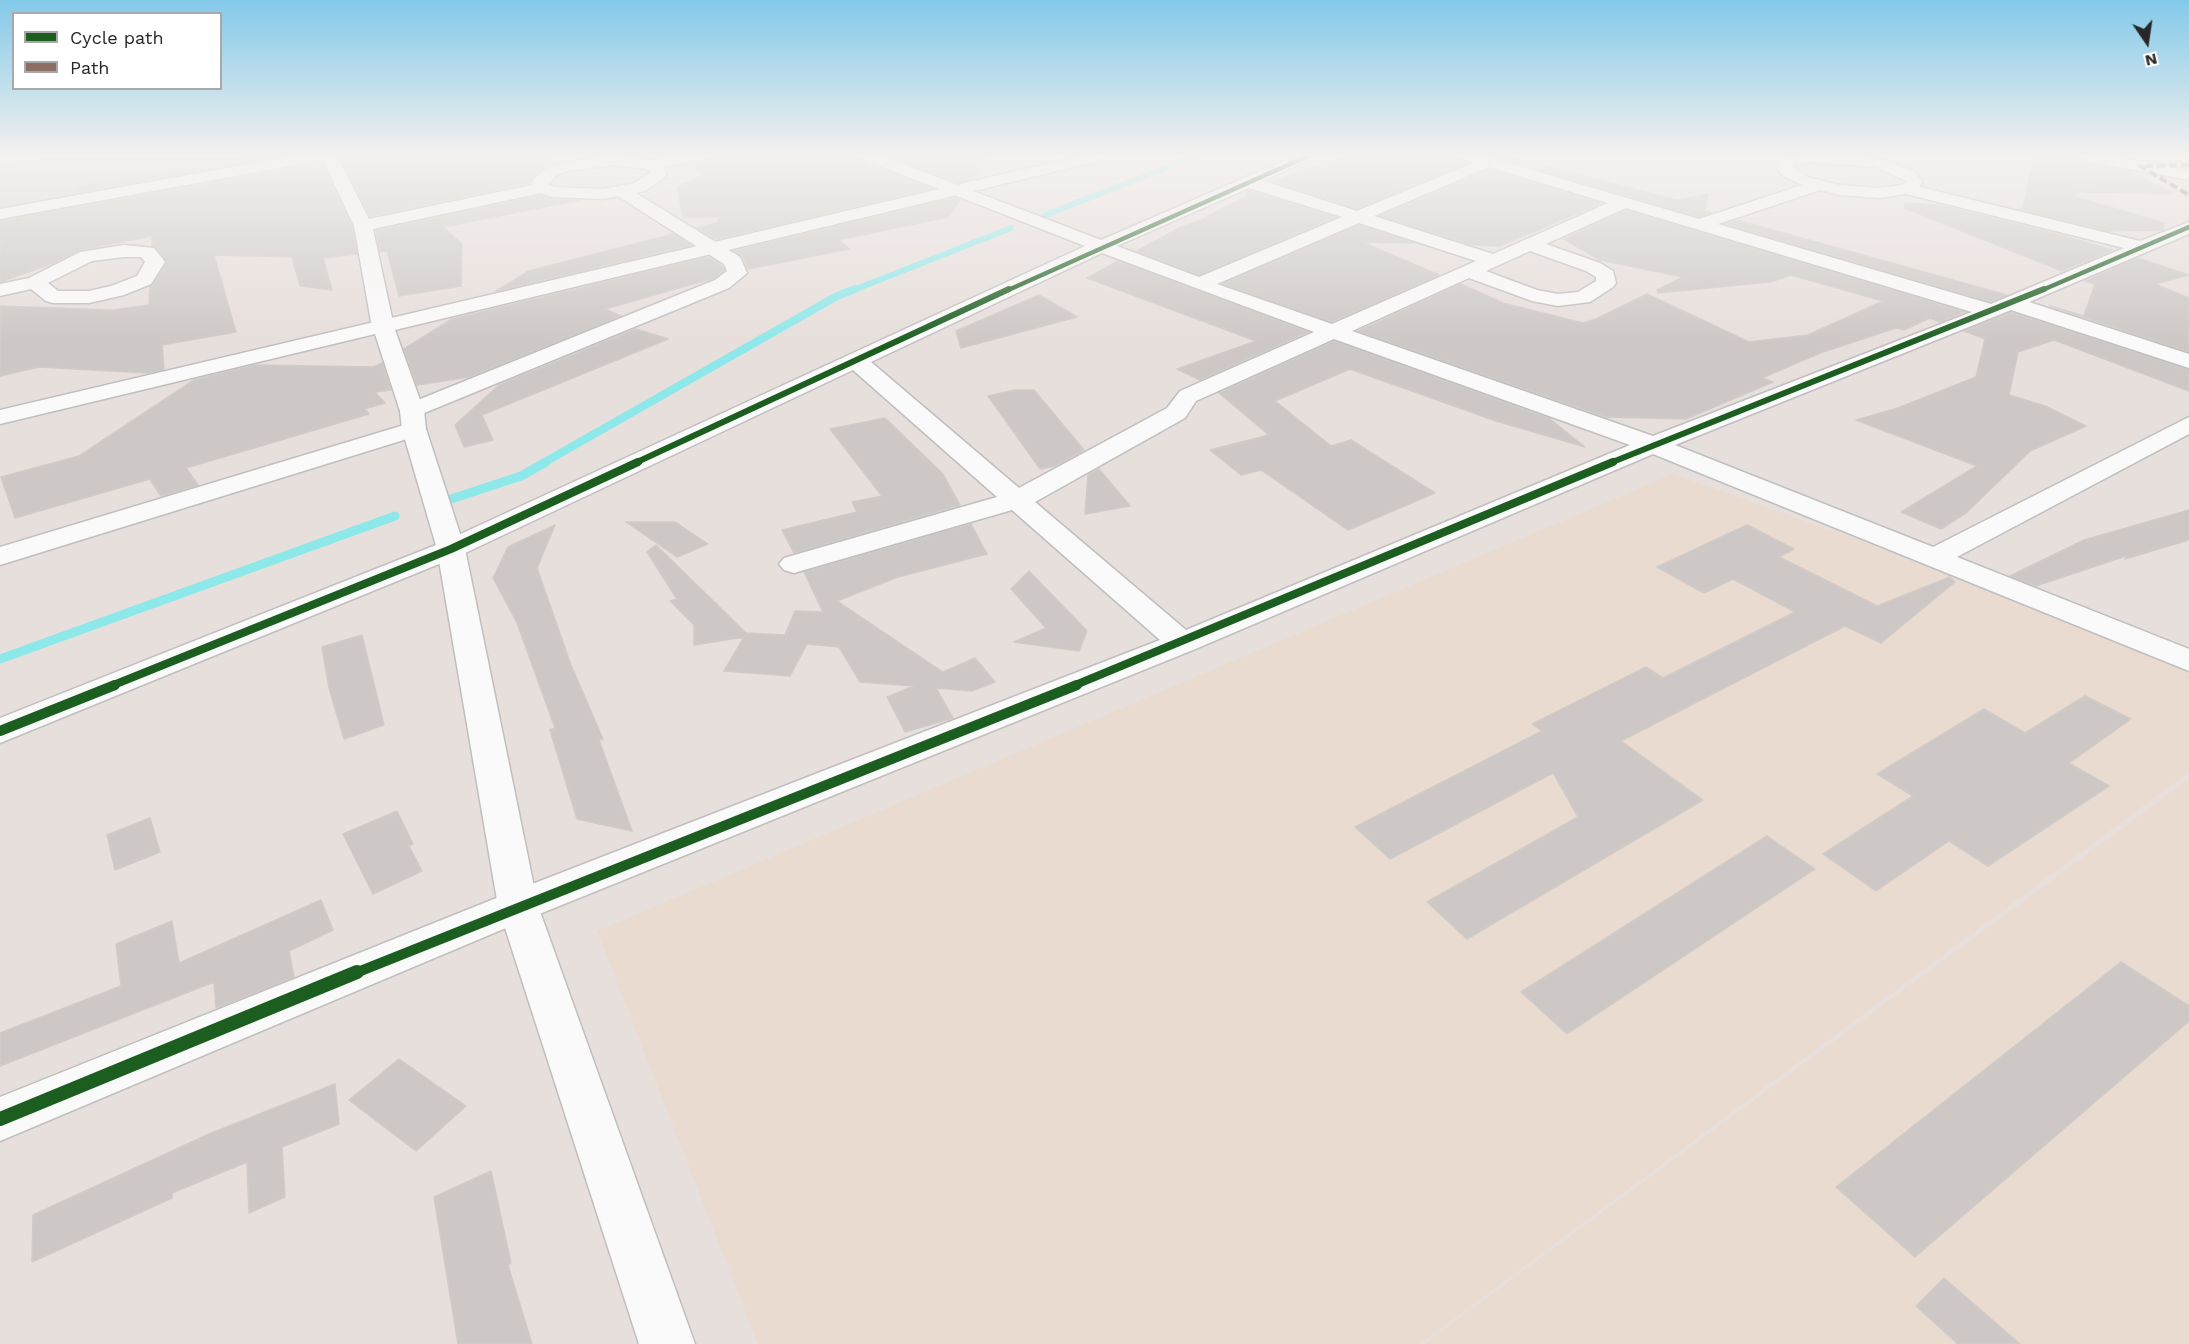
<!DOCTYPE html>
<html>
<head>
<meta charset="utf-8">
<style>
  body { margin:0 }
  #map { position:relative; width:2189px; height:1344px; overflow:hidden; background:#e7dfdc; font-family:"Work Sans",sans-serif }
  canvas { display:block }
  .legend { position:absolute; left:12px; top:12px; width:210px; height:78px; box-sizing:border-box; background:#fff; border:2px solid #a9a9a9; margin:0; padding:8px 10px; list-style:none; font-size:18px; color:#272727 }
  .legend li { display:flex; align-items:center; gap:12px; height:30px }
  .legend b { width:30px; border:2px solid #a9a9a9 }
  .north { position:absolute; left:2117px; top:12px; width:60px; height:60px; -webkit-text-stroke:4px #fff; paint-order:stroke; rotate:167deg; font-size:16px; font-weight:700; line-height:24px; text-align:center; color:#272727 }
  .north::after { content:''; display:block; margin:auto; width:21px; height:27px; background:#272727; clip-path:polygon(50% 0,100% 100%,50% 72%,0 100%) }
</style>
</head>
<body>
<div id="map">
<canvas width="2189" height="1344"></canvas>
<ul class="legend">
<li><b style="height:8px;background:#1b5e20"></b>Cycle path</li>
<li><b style="height:8px;background:#8d6e63"></b>Path</li>
</ul>
<div class="north">N</div>
</div>
<script>
const context = document.querySelector('canvas').getContext('2d');
context.lineJoin = 'round';
function fill(path, color) {
  context.fillStyle = color;
  context.fill(path, 'evenodd');
}
function shape(rows) {
  const path = new Path2D();
  for (const r of rows) {
    path.moveTo(r[0], r[1]);
    for (let i = 2; i < r.length; i += 2) path.lineTo(r[i], r[i + 1]);
  }
  return path;
}
function trace(path, color, width, dash) {
  context.strokeStyle = color;
  context.lineWidth = width;
  context.lineCap = dash ? 'butt' : 'round';
  context.setLineDash(dash || []);
  context.stroke(path);
}
fill(shape([
  [53,156,314,156,0,213,0,165]
]), '#d9d5d8');
fill(shape([
  [1673,474,2189,658,2189,772,1420,1344,758,1344,597,931],
  [2189,779,2189,1344,1424,1344]
]), '#eadbd0');
trace(shape([
  [1045,215,1197,156],
  [851,291,1011,228]
]), '#8de8ea', 6);
trace(shape([
  [543,463,837,296,855,289]
]), '#8de8ea', 8);
trace(shape([
  [451,499,521,476,546,462],
  [0,659,395,516]
]), '#8de8ea', 9);
const building = shape([
  [253,156,282,156,80,192,76,187,253,156],
  [339,156,545,156,552,164,543,167,530,183,370,216,339,156],
  [709,156,858,156,861,161,932,189,716,239,697,228,719,222,718,217,683,217,677,187,706,174,687,165,705,161,709,156],
  [888,156,989,156,974,179,957,183,888,156],
  [1342,156,1458,156,1468,163,1357,209,1273,182,1342,156],
  [1492,156,1507,156,1677,200,1708,194,1705,211,1711,213,1699,217,1492,156],
  [2033,156,2077,156,2087,163,2130,171,2175,194,2077,192,2076,197,2164,223,2163,230,2107,231,2017,209,2023,209,2033,156],
  [322,163,352,227,357,254,323,258,332,290,300,286,292,257,214,255,236,332,162,345,164,369,148,373,39,367,0,376,0,306,113,310,149,305,150,287,167,262,156,247,152,246,152,236,80,250,54,263,0,282,0,221,322,163],
  [1489,169,1602,203,1500,246,1473,245,1380,216,1489,169],
  [1249,190,1335,217,1199,275,1137,251,1181,227,1203,219,1247,196,1245,192,1249,190],
  [541,195,552,199,580,200,443,227,462,244,461,286,399,296,387,251,380,252,376,231,541,195],
  [955,198,960,200,948,217,839,240,849,249,748,269,742,256,734,251,955,198],
  [1905,203,1940,205,2068,237,2112,250,2062,271,1904,208,1905,203],
  [1626,210,1965,312,1940,322,1930,318,1904,330,1896,328,1820,353,1762,378,1773,382,1686,419,1606,417,1358,331,1461,284,1503,303,1583,323,1596,319,1647,294,1749,342,1808,335,1883,301,1791,275,1770,282,1658,293,1657,290,1683,277,1600,260,1564,239,1626,210],
  [1737,220,2007,295,1991,302,1726,224,1737,220],
  [1359,225,1414,243,1362,242,1439,275,1332,322,1223,284,1359,225],
  [673,234,691,245,496,291,529,271,673,234],
  [709,257,722,266,724,270,714,278,605,309,621,316,469,377,417,385,404,349,452,319,709,257],
  [2138,258,2189,275,2155,284,2189,298,2189,352,2050,306,2084,316,2095,284,2085,281,2138,258],
  [1118,261,1308,332,1200,380,1177,369,1256,341,1087,278,1118,261],
  [1039,295,1077,317,961,348,956,331,1039,295],
  [2011,312,2189,370,2189,391,2054,340,2018,352,2009,395,2045,406,2086,426,2030,451,1966,513,1941,529,1901,512,1977,466,1856,420,1898,408,1976,377,1985,339,1964,331,2011,312],
  [636,329,668,339,482,415,493,440,464,447,455,425,499,385,636,329],
  [1334,341,1550,419,1585,447,1496,421,1350,369,1275,401,1331,446,1351,440,1435,493,1348,530,1261,470,1241,475,1210,450,1269,435,1219,393,1334,341],
  [382,363,391,390,375,392,385,403,365,409,369,414,186,468,198,485,161,496,150,479,15,518,1,477,79,456,194,380,256,365,374,367,382,363],
  [1015,390,1034,390,1084,450,1055,466,1040,469,988,396,1015,390],
  [885,418,943,474,960,505,794,553,782,530,857,512,852,502,882,496,830,429,885,418],
  [1099,469,1130,506,1085,514,1088,475,1099,469],
  [2189,510,2189,540,2125,559,2126,556,2036,586,2010,576,2084,540,2189,510],
  [626,522,675,522,708,544,677,557,626,522],
  [971,524,987,554,898,577,837,601,943,672,975,658,995,682,972,691,936,688,953,718,905,732,887,697,914,686,860,682,839,647,807,644,790,676,724,671,744,637,694,645,694,625,670,601,677,599,647,552,656,545,746,633,785,635,795,611,823,612,804,572,971,524],
  [555,525,537,568,571,665,603,739,599,740,632,831,577,819,550,730,555,728,517,623,493,578,508,547,555,525],
  [1747,525,1794,549,1779,557,1877,606,1950,577,1955,582,1881,643,1845,626,1621,741,1703,800,1467,939,1427,902,1578,817,1553,773,1390,859,1355,827,1542,731,1532,724,1646,667,1663,678,1795,612,1733,579,1704,593,1657,567,1747,525],
  [1029,571,1087,631,1079,651,1014,642,1046,628,1011,589,1029,571],
  [362,635,384,725,344,739,329,688,322,647,362,635],
  [2085,696,2131,719,2069,763,2109,786,1988,866,1949,841,1876,891,1823,854,1913,796,1877,774,1984,709,2025,733,2085,696],
  [397,811,413,844,409,846,422,871,373,894,343,834,397,811],
  [150,818,160,852,115,870,107,835,150,818],
  [1767,836,1815,869,1567,1034,1521,992,1767,836],
  [321,900,333,930,289,951,294,977,216,1008,214,982,0,1066,0,1033,121,986,116,944,172,921,179,963,321,900],
  [2121,962,2189,1006,2189,1021,1915,1257,1836,1187,2121,962],
  [399,1059,466,1106,416,1151,349,1100,399,1059],
  [335,1084,339,1124,282,1147,285,1197,249,1213,247,1162,172,1193,172,1198,32,1262,33,1215,209,1134,335,1084],
  [491,1171,511,1263,508,1265,532,1344,458,1344,434,1197,491,1171],
  [1944,1278,2020,1344,1958,1344,1916,1306,1944,1278]
]);
fill(building, '#cdc8c6');
trace(building, '#d1cbc8', 1.5);
const minor = shape([
  [294,156,337,156,369,219,532,185,533,180,545,169,565,162,610,156,652,160,675,156,707,156,705,159,664,167,666,175,664,178,645,191,636,193,740,257,747,273,729,288,412,418,403,416,400,411,403,406,715,280,727,271,724,264,618,196,603,199,552,197,541,193,373,229,394,327,391,332,383,333,375,332,372,327,354,226,323,160,0,219,0,209,294,156],
  [614,165,647,169,650,173,634,183,603,189,554,187,548,184,557,175,568,171,614,165],
  [860,156,882,156,1101,240,1295,156,1316,156,1264,181,1357,211,1473,163,1460,156,1484,156,1699,219,1802,185,1783,176,1776,167,1785,157,1853,156,1885,160,1915,172,1922,181,1920,187,2140,241,2189,222,2189,234,2029,302,2189,354,2189,368,2011,310,1675,445,1933,547,2189,417,2189,434,1957,557,2189,649,2189,671,1653,454,1193,650,532,917,0,1141,0,1097,504,895,1160,640,1012,510,804,570,794,573,784,570,779,564,784,558,997,497,853,370,461,555,0,743,0,718,441,543,1085,246,862,159,860,156],
  [1813,162,1876,167,1906,181,1902,185,1879,188,1840,185,1807,177,1793,167,1796,164,1813,162],
  [1489,167,1608,203,1493,254,1374,216,1489,167],
  [1249,188,1342,217,1199,277,1117,246,1249,188],
  [1820,190,1840,195,1879,198,1906,194,2124,248,1991,304,1718,224,1820,190],
  [1626,208,1972,312,1653,436,1352,331,1469,278,1532,301,1558,306,1590,302,1613,287,1616,283,1613,271,1600,263,1546,244,1626,208],
  [1359,223,1476,261,1332,324,1217,284,1359,223],
  [1530,251,1586,271,1596,277,1596,281,1578,292,1558,294,1537,290,1486,271,1530,251],
  [1102,253,1314,332,1180,391,1167,408,1019,488,871,362,1102,253],
  [1334,339,1630,445,1186,630,1035,502,1185,418,1196,401,1334,339],
  [124,245,154,248,162,258,165,262,151,284,124,295,89,303,53,303,46,301,31,289,0,296,0,284,29,278,80,252,124,245],
  [124,257,141,257,145,262,137,276,111,286,89,291,58,291,48,283,92,261,124,257],
  [414,422,423,424,426,429,423,434,0,565,0,547,414,422]
]);
const tertiary = shape([
  [1080,156,1107,156,1099,161,395,330,424,411,426,429,465,549,538,906,695,1344,639,1344,498,906,437,549,402,429,400,411,375,334,0,424,0,410,1080,156],
  [2079,156,2112,156,2189,170,2189,180,2087,161,2079,156]
]);
trace(minor, '#c0bebe', 3);
trace(tertiary, '#c0bebe', 3);
fill(minor, '#fbfafa');
fill(tertiary, '#fbfafa');
trace(shape([
  [2189,165,2140,166,2189,195]
]), '#8d6e63', 4, [8, 4]);
trace(shape([
  [1006,291,1308,156],
  [2040,291,2189,227]
]), '#1b5e20', 4.5);
trace(shape([
  [635,463,1009,289],
  [1610,463,2044,289]
]), '#1b5e20', 6);
trace(shape([
  [111,686,451,549,638,462],
  [1073,686,1613,462]
]), '#1b5e20', 8);
trace(shape([
  [0,731,115,685],
  [353,974,1077,685]
]), '#1b5e20', 10);
trace(shape([
  [0,1119,357,972]
]), '#1b5e20', 14);
const sky = context.createLinearGradient(0, 0, 0, 344);
sky.addColorStop(0, '#83c9e9');
sky.addColorStop(0.45, '#f4f1ef');
sky.addColorStop(1, '#f4f1ef00');
context.fillStyle = sky;
context.fillRect(0, 0, 2189, 344);
</script>
</body>
</html>
